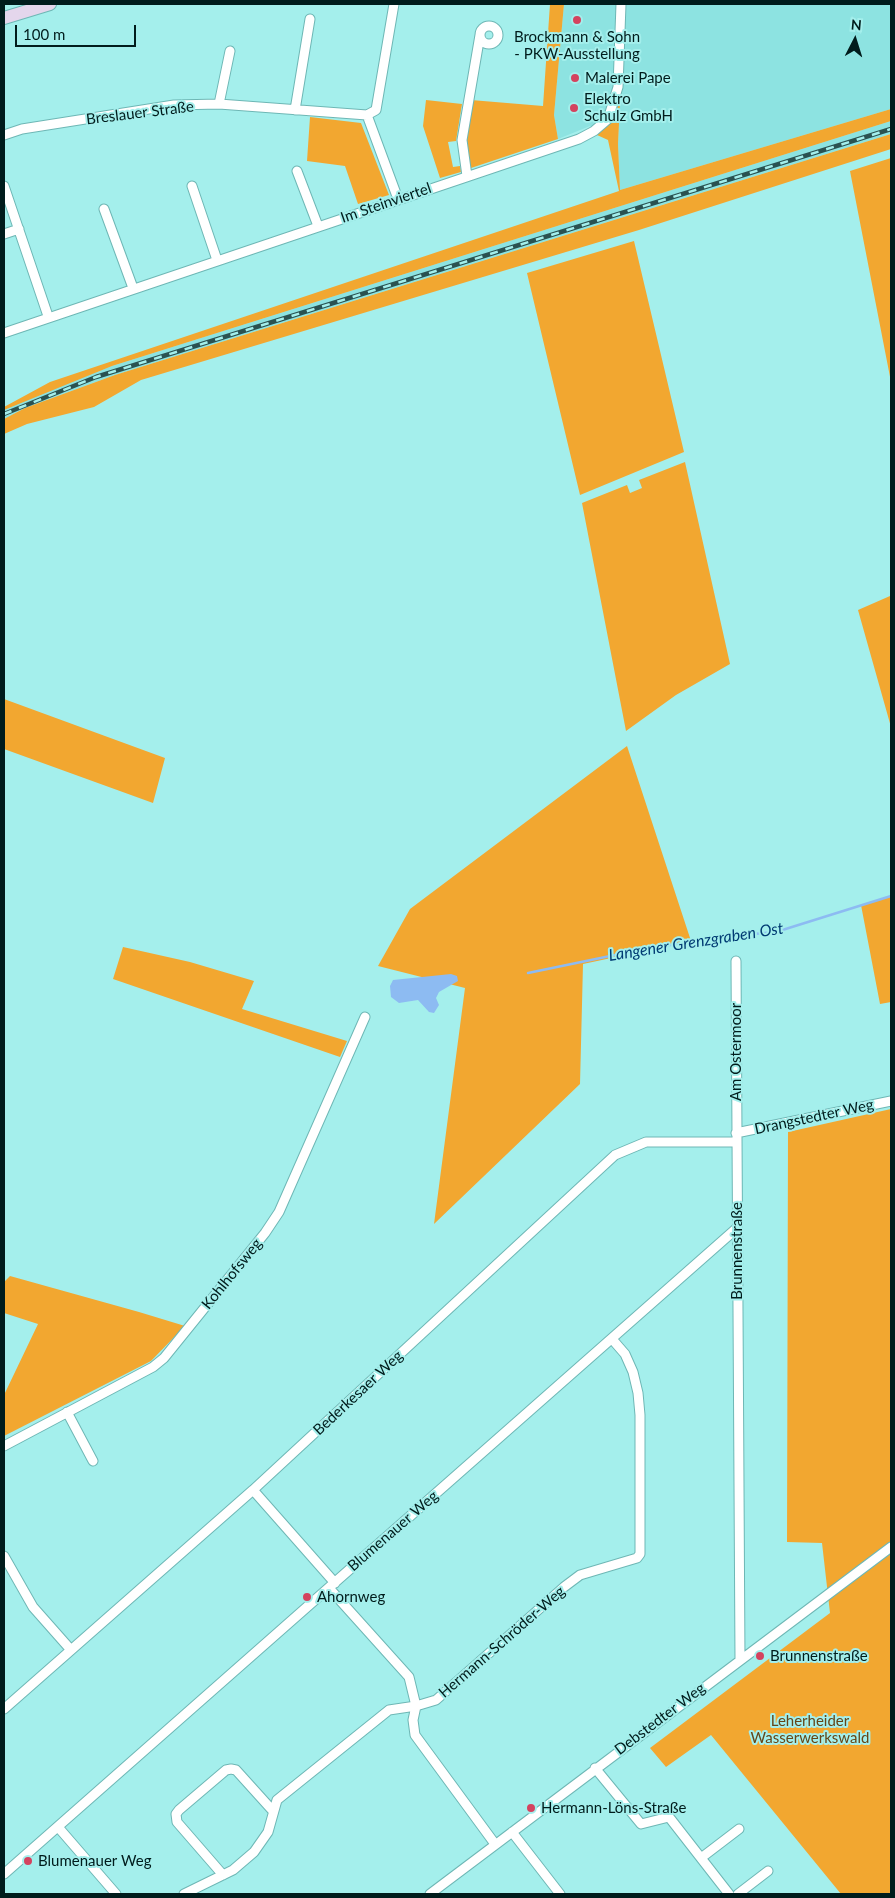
<!DOCTYPE html>
<html>
<head>
<meta charset="utf-8">
<style>
  body { margin:0 }
  #map { position:relative; width:895px; height:1898px; overflow:hidden; background:#a4efec; font-family:Lato,sans-serif }
  canvas { display:block }
  .frame { position:absolute; inset:0; border:5px solid #001c1c; pointer-events:none }
  .north { position:absolute; left:830px; top:15px; width:50px; height:50px; -webkit-text-stroke:4px #a4efec; paint-order:stroke; rotate:5deg; font-size:14px; font-weight:700; line-height:20px; text-align:center; color:#001c1c }
  .north::after { content:''; display:block; margin:auto; width:18px; height:22px; background:#001c1c; clip-path:polygon(50% 0,100% 100%,50% 72%,0 100%) }
  .scale { position:absolute; left:15px; top:25px; width:121px; height:22px; box-sizing:border-box; border:2px solid #001c1c; border-top:0; padding-left:6px; font-size:15px; line-height:18px; white-space:nowrap; color:#001c1c; -webkit-text-stroke:4px #a4efec; paint-order:stroke }
</style>
</head>
<body>
<div id="map">
<canvas width="895" height="1898"></canvas>
<div class="frame"></div>
<div class="north">N</div>
<div class="scale">100 m</div>
</div>
<script>
const context = document.querySelector('canvas').getContext('2d');
context.lineJoin = 'round';
function fill(path, color) {
  context.fillStyle = color;
  context.fill(path, 'evenodd');
}
function shape(rows) {
  const path = new Path2D();
  for (const r of rows) {
    if (r.length === 3) {
      path.moveTo(r[0] + r[2], r[1]);
      path.arc(r[0], r[1], r[2], 0, 2 * Math.PI);
      continue;
    }
    path.moveTo(r[0], r[1]);
    for (let i = 2; i < r.length; i += 2) path.lineTo(r[i], r[i + 1]);
  }
  return path;
}
function trace(path, color, width, dash) {
  context.strokeStyle = color;
  context.lineWidth = width;
  context.lineCap = dash ? 'butt' : 'round';
  context.setLineDash(dash || []);
  context.stroke(path);
}
function drawText(font, color, halo, rows, align = 'center') {
  context.font = font + ' Lato,sans-serif';
  context.lineWidth = 4;
  context.setLineDash([]);
  context.textBaseline = 'middle';
  context.strokeStyle = halo;
  context.fillStyle = color;
  for (const [text, x, y, turn = 0] of rows) {
    context.save();
    context.translate(x, y);
    context.rotate((+turn || 0) * Math.PI / 180);
    context.textAlign = isNaN(turn) ? turn : align;
    if (halo) context.strokeText(text, 0, 0);
    context.fillText(text, 0, 0);
    context.restore();
  }
}
fill(shape([
  [564,4,891,4,891,109,620,190,618,144,620,105,607,126,597,135,590,126,558,139,554,115],
  [891,121,891,134,115,375,25,408,4,419,4,410,21,401,112,366]
]), '#8de3e1');
fill(shape([
  [550,4,564,4,554,115,558,139,471,168,468,164,465,131,471,100,543,106],
  [426,100,462,104,456,141,448,142,453,167,460,166,461,172,440,178,423,126],
  [620,103,618,144,620,190,891,109,891,121,112,366,4,410,4,407,50,382,619,191,608,140,597,135,607,126],
  [310,117,361,123,389,195,358,204,345,166,307,161],
  [891,134,891,149,639,230,141,380,94,407,27,424,4,434,4,419,25,408,115,375],
  [891,158,891,382,850,171],
  [634,241,684,452,580,495,527,273],
  [685,462,730,664,676,695,626,731,582,503,627,485,630,493,642,488,639,480],
  [890,596,891,600,891,727,858,610],
  [4,699,165,758,153,803,4,749],
  [627,746,691,941,583,964,580,1084,434,1224,465,988,378,966,410,909],
  [891,896,891,1002,880,1004,861,905],
  [123,947,190,962,254,981,242,1009,347,1041,340,1057,113,979],
  [891,1109,891,1894,841,1894,711,1735,666,1767,650,1748,830,1613,822,1543,787,1542,788,1132],
  [10,1276,139,1312,185,1326,151,1361,4,1436,4,1395,38,1324,4,1313,4,1282]
]), '#f2a730');
fill(shape([
  [451,974,457,976,458,981,439,992,436,998,439,1005,434,1013,429,1012,418,1000,399,1003,391,997,390,986,393,980]
]), '#8dbbf2');
trace(shape([
  [528,973,644,949,730,936,776,932,891,896]
]), '#8dbbf2', 2.5);
const street = shape([
  [489,35,9],
  [219,104,230,51],
  [295,110,310,19],
  [367,115,376,110,394,4],
  [367,115,398,199],
  [4,135,22,129,174,105,219,104,367,115],
  [297,171,318,226],
  [467,176,462,140,480,35],
  [4,186,48,316],
  [192,186,217,260],
  [104,209,133,288],
  [4,234,19,229],
  [4,333,579,139,594,131,608,119,618,87,621,4],
  [736,961,740,1659],
  [736,1133,891,1101],
  [67,1412,93,1461],
  [4,1446,153,1367,164,1358,265,1233,279,1212,365,1017],
  [253,1490,335,1583],
  [4,1556,33,1607,71,1650],
  [329,1588,409,1677,416,1706,413,1720,415,1735,495,1844],
  [4,1709,253,1490,615,1155,646,1142,736,1142],
  [595,1768,641,1824,669,1817,729,1894],
  [58,1827,116,1894],
  [512,1832,560,1894],
  [701,1858,739,1829],
  [4,1874,737,1228],
  [223,1875,177,1822,176,1814,179,1810,226,1770,231,1769,236,1770,273,1811],
  [184,1894,233,1870,254,1852,268,1832,277,1800,389,1710,416,1706,436,1700,564,1587,580,1575,637,1558,640,1554,640,1415,638,1393,633,1372,625,1354,612,1339],
  [430,1894,891,1547],
  [738,1894,768,1871]
]);
const secondary = shape([
  [4,18,50,4]
]);
trace(street, '#6eb7b5', 11);
trace(secondary, '#6eb7b5', 14);
trace(street, '#fff', 9);
trace(secondary, '#e4d6ec', 12);
const rail = shape([
  [4,414,96,377,891,129]
]);
trace(rail, '#2a5251', 4.5);
trace(rail, '#a4efec', 2.5, [8]);
for (const [x, y, r, color] of [
  [577,20,5,"#d4435f"],
  [575,78,5,"#d4435f"],
  [574,108,5,"#d4435f"],
  [307,1597,5,"#d4435f"],
  [760,1656,5,"#d4435f"],
  [531,1808,5,"#d4435f"],
  [28,1861,5,"#d4435f"]
]) {
  const dot = new Path2D();
  dot.arc(x, y, r, 0, 2 * Math.PI);
  context.fillStyle = color;
  context.fill(dot);
  trace(dot, '#a4efec', 2);
}
drawText('15px', '#001c1c', '#a4efec', [
  ["Brockmann & Sohn",577,37,"center"],
  ["- PKW-Ausstellung",577,54,"center"],
  ["Malerei Pape",585,78],
  ["Elektro",584,99],
  ["Schulz GmbH",584,116],
  ["Ahornweg",317,1597],
  ["Brunnenstraße",770,1656],
  ["Hermann-Löns-Straße",541,1808],
  ["Blumenauer Weg",38,1861]
], 'left');
drawText('15px', '#001c1c', '#a4efec', [
  ["Breslauer Straße",140,113,-7],
  ["Im Steinviertel",386,203,-19],
  ["Am Ostermoor",736,1052,-90],
  ["Drangstedter Weg",814,1117,-12],
  ["Brunnenstraße",737,1251,-90],
  ["Kohlhofsweg",232,1274,-51],
  ["Bederkesaer Weg",358,1393,-43],
  ["Blumenauer Weg",393,1531,-41],
  ["Hermann-Schröder-Weg",502,1642,-41],
  ["Debstedter Weg",660,1719,-37]
]);
drawText('15px', '#654618', '#a4efec', [
  ["Leherheider",810,1721],
  ["Wasserwerkswald",810,1738]
]);
drawText('italic 16px', '#003b73', '#a4efec', [
  ["Langener Grenzgraben Ost",696,942,-9]
]);
</script>
</body>
</html>
